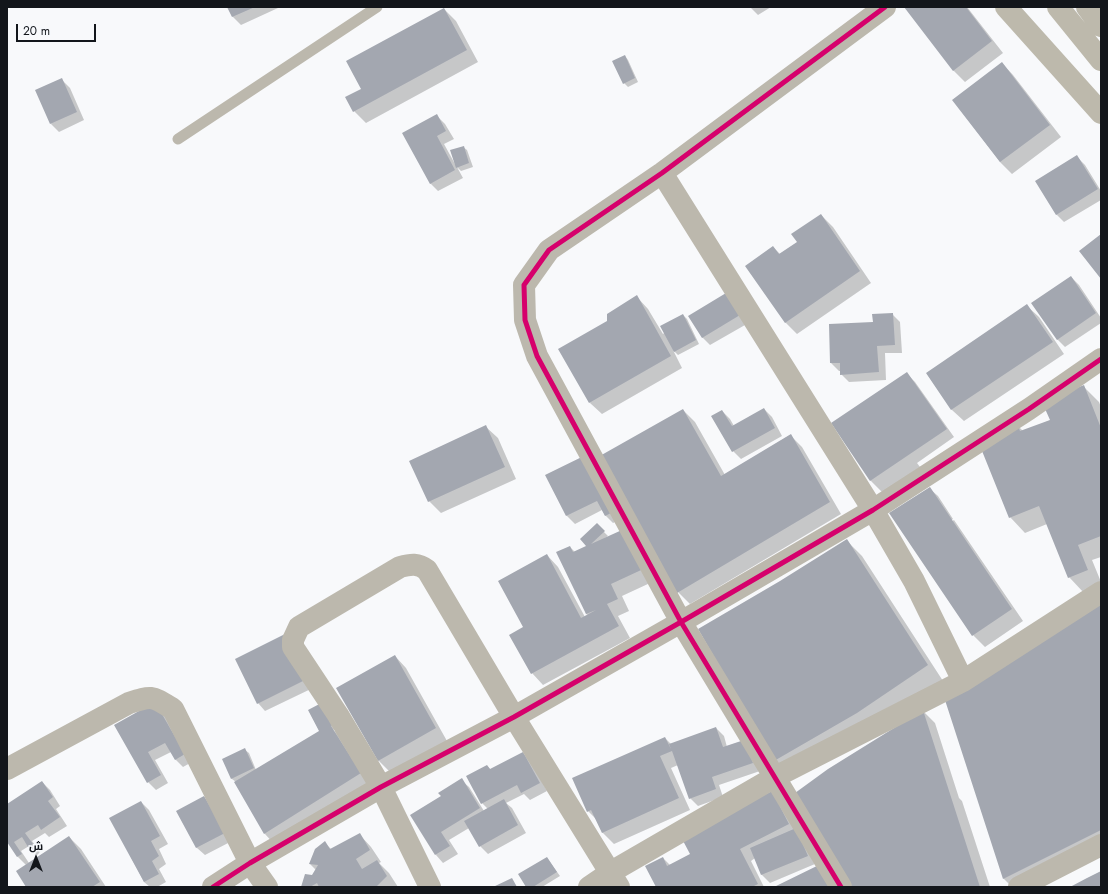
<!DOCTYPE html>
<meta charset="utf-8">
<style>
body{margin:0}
#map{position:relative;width:1108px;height:894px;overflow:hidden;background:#f8f9fb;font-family:Jost,Cairo,sans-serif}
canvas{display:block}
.frame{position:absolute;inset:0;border:8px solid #13161b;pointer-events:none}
.north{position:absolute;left:16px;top:838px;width:40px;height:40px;-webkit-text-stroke:3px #f7f9fc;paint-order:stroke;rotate:0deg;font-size:11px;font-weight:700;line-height:16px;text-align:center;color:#13161b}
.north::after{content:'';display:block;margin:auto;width:14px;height:18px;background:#13161b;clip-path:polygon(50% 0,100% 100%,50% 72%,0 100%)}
.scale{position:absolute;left:16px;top:24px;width:80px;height:18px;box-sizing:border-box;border:2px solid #13161b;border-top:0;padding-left:5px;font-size:12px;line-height:14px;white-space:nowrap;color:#13161b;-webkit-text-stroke:3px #f7f9fc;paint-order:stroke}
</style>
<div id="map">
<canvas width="1108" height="894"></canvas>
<div class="frame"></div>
<div class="north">ش</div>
<div class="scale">20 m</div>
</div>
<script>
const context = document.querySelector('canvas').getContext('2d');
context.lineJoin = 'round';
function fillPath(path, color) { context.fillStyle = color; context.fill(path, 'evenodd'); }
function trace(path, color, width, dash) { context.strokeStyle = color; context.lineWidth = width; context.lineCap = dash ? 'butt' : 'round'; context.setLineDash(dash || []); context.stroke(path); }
fillPath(new Path2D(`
 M228 7H278V8L241 25 233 17Z
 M750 7H771L758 15Z
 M905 7H967L1003 53 965 82 953 70Z
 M444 9 456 21 478 62 366 123 354 111 363 89Z
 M625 56 628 60 638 82 628 87 624 83Z
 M1002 63 1013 75 1061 137 1012 174 1000 162 953 100Z
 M62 80 70 88 84 120 59 132 51 124Z
 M437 116 445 124 454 139 444 144 455 164 463 147 467 150 473 167 461 171 457 167 463 178 438 191 430 183Z
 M1077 157 1085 165 1101 191V200L1064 222 1056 214Z
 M821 215 833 227 871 283 797 334 785 322 773 247 780 254 798 242Z
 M1071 277 1079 285 1101 318V323L1065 347 1057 339Z
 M731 291 752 321 710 345 702 337Z
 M637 297 648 309 663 334 683 315 687 319 699 344 678 355 673 350 682 368 602 414 590 403 608 322Z
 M1027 306 1039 317 1064 354 964 421 952 410 927 374Z
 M892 314 900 322 902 353H885L886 380 849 382 841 374V371H839L831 363 874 323Z
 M907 374 915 382 954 437 917 463 920 467 883 493 871 481 833 423Z
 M1084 387 1099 402 1101 407V557L1092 560 1101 582 1084 593 1069 577 1047 524 1025 533 1010 517 1018 426 1023 431 1051 420Z
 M764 409 772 417 782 436 741 459 733 451 722 411 730 419 734 426Z
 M683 410 695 422 725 475 790 435 802 447 841 514 690 604 663 577 622 596 629 611 618 616 630 638 543 685 532 673 525 628 547 555 558 567 585 617 588 615 586 614 570 547 575 552 588 547 597 525 608 536 604 539 633 526 626 517 613 523 605 515 602 510 575 524 567 516 547 476 599 458Z
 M486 427 498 438 516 479 441 513 429 501Z
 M930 489 938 496 953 519 912 545 914 546 954 520 1023 621 985 647 973 635 913 546 891 513Z
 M847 541 862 556 943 681 787 772 775 760Z
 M1101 601V847L1012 887 1004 879 946 698Z
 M295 642 317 686 265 711 258 703Z
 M395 656 406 668 447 741 391 773 379 761 338 688Z
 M163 711 192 762 183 767 175 759 171 752 155 760 168 783 156 790 148 782 115 725Z
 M309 711 341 726 333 730 342 738 372 786 276 846 265 834 236 782 232 779 224 760 245 750 249 753 256 770 320 732Z
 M923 711 935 723 959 798 962 801 990 887H850Z
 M716 728 724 736 727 747 744 741 760 771 719 785 723 797 698 806 690 798 678 765 671 768 690 810 614 844 602 832 597 820 588 811 665 738 671 744Z
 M523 753 531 761 547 791 530 800 524 794 506 803 512 808 526 833 488 854 480 846 469 828 449 840 458 854 443 863 436 855 443 796 461 780 469 787 484 811 488 809 482 803 468 776 487 766 491 770Z
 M42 782 50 790 60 806 56 809 67 826 49 837 45 833 32 841 40 852 37 855 29 846 21 851 29 863 69 837 81 849 106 887H27L26 865 18 857 7 840V805Z
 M772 792 815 864 770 883 762 875 755 858 751 861 764 887H657L663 858 670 865 691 855Z
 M204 797 212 805 232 841 205 855 197 848 177 812Z
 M141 802 149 810 168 844 159 849 166 864 159 869 166 882 157 887H150L144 882 111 819Z
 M360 835 371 847 381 862 379 863 389 873 398 887H302L313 876 316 870 310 864 325 843 332 850Z
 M547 858 560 876 542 887H527Z`), '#0003');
fillPath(new Path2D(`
 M227 7H255L232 17Z
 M904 7H966L992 41 953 71Z
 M444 8 467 50 353 112 345 97 361 89 346 61Z
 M625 55 635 78 623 84 612 61Z
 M1002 62 1050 125 1000 162 952 100Z
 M62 78 77 112 50 124 35 90Z
 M437 114 446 131 437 136 455 170 430 184 402 133Z
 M464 146 469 163 456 168 450 150Z
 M1077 155 1098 189 1056 215 1035 181Z
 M821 214 860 271 785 323 745 266 773 246 779 254 797 242 791 234Z
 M1101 234V279L1079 251Z
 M1071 276 1096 313 1057 340 1031 303Z
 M731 290 745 312 702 338 688 316Z
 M637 295 671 356 589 403 558 349 607 321V314Z
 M1027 304 1053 342 951 410 926 373Z
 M893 313 895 345 877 346 879 372 840 375V363H830L829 324 873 322 872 314Z
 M683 314 696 340 674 352 660 326Z
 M907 372 947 429 870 481 831 423Z
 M1084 385 1101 428V536L1078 545 1088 570 1068 578 1039 506 1009 518 978 441 1018 425 1020 431 1050 420 1042 402Z
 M764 408 775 428 732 452 711 416 722 410 732 426Z
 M683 409 721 476 791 434 830 502 677 593 598 457Z
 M486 425 505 467 428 502 409 461Z
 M594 451 619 509 605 516 597 501 566 516 545 475Z
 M930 487 1012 609 972 636 889 513Z
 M597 523 605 531 591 544 633 525 652 565 611 584 618 599 607 604 619 626 531 674 509 635 523 627 498 581 547 554 581 618 596 610 586 614 556 552 570 546 573 552 586 546 580 539Z
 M847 539 928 665 857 713 774 761 698 629 780 581Z
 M1101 600V830L1003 879 944 697Z
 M287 633 309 678 257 704 235 659Z
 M395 655 436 728 378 761 336 688Z
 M327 700 338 722 331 726 361 773 264 834 234 782 319 731 308 710Z
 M155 702 185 754 175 760 165 743 148 752 161 775 147 783 114 725Z
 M923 710 980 887H849L795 793 828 769Z
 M716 727 723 747 744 740 753 763 712 777 716 789 689 799 672 751 660 756 679 798 602 833 591 810 587 812 572 778 665 737 671 749 669 744Z
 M245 748 254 768 231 779 222 759Z
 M523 752 540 783 521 793 517 785 481 804 466 776 487 765 490 769Z
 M462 778 480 808 441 832 450 846 435 855 410 815 441 796 438 793Z
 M42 781 53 797 48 801 60 817 41 830 38 825 25 833 33 844 28 847 22 837 14 842 22 854 17 857 7 842V804Z
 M772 791 789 824 740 849 758 884 752 887H656L645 866 663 857 667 866 690 854 681 837Z
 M204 796 225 833 196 848 176 811Z
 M504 799 518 825 479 847 464 821Z
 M141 801 160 836 151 841 159 856 152 861 159 874 144 882 109 818Z
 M796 828 808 856 761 875 750 848Z
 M360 833 370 850 356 859 362 869 377 860 387 876 376 887H319L317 883 310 887H301L305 874 312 875 318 865 309 864 315 849 325 841 330 849Z
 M69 836 100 882 92 887H26L16 871Z
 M547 857 557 872 533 887H526L518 874Z
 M825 862 837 887H774Z
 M1101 871V887H1070L1087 878Z
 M512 878 517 887H493Z`), '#a3a7b0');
trace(new Path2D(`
 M178 139 377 7`), '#bcb8ad', 11);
trace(new Path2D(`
 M662 173 873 510 914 581 963 681
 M7 769 129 703C153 695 152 696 173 709L250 863 267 887
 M213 887 250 863 381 787 514 717 681 622 873 510 1029 409 1101 359
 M430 887 381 787 338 715 293 647V640L299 627 400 567C411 564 418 563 427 570L514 717 619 887
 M589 887 611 872 775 777 963 681 1101 592
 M841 887 681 622 537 356 525 320 524 285 549 250 662 173 885 7
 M1019 887 1101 845`), '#bcb8ad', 22);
trace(new Path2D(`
 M1006 7 1101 113
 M1058 7 1101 60
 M1087 7 1101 26`), '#bdb9ac', 22);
trace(new Path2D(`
 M213 887 250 863 381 787 514 717 681 622 873 510 1029 409 1101 359
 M841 887 681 622 537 356 525 320 524 285 549 250 662 173 885 7`), '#d6006c', 5);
</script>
